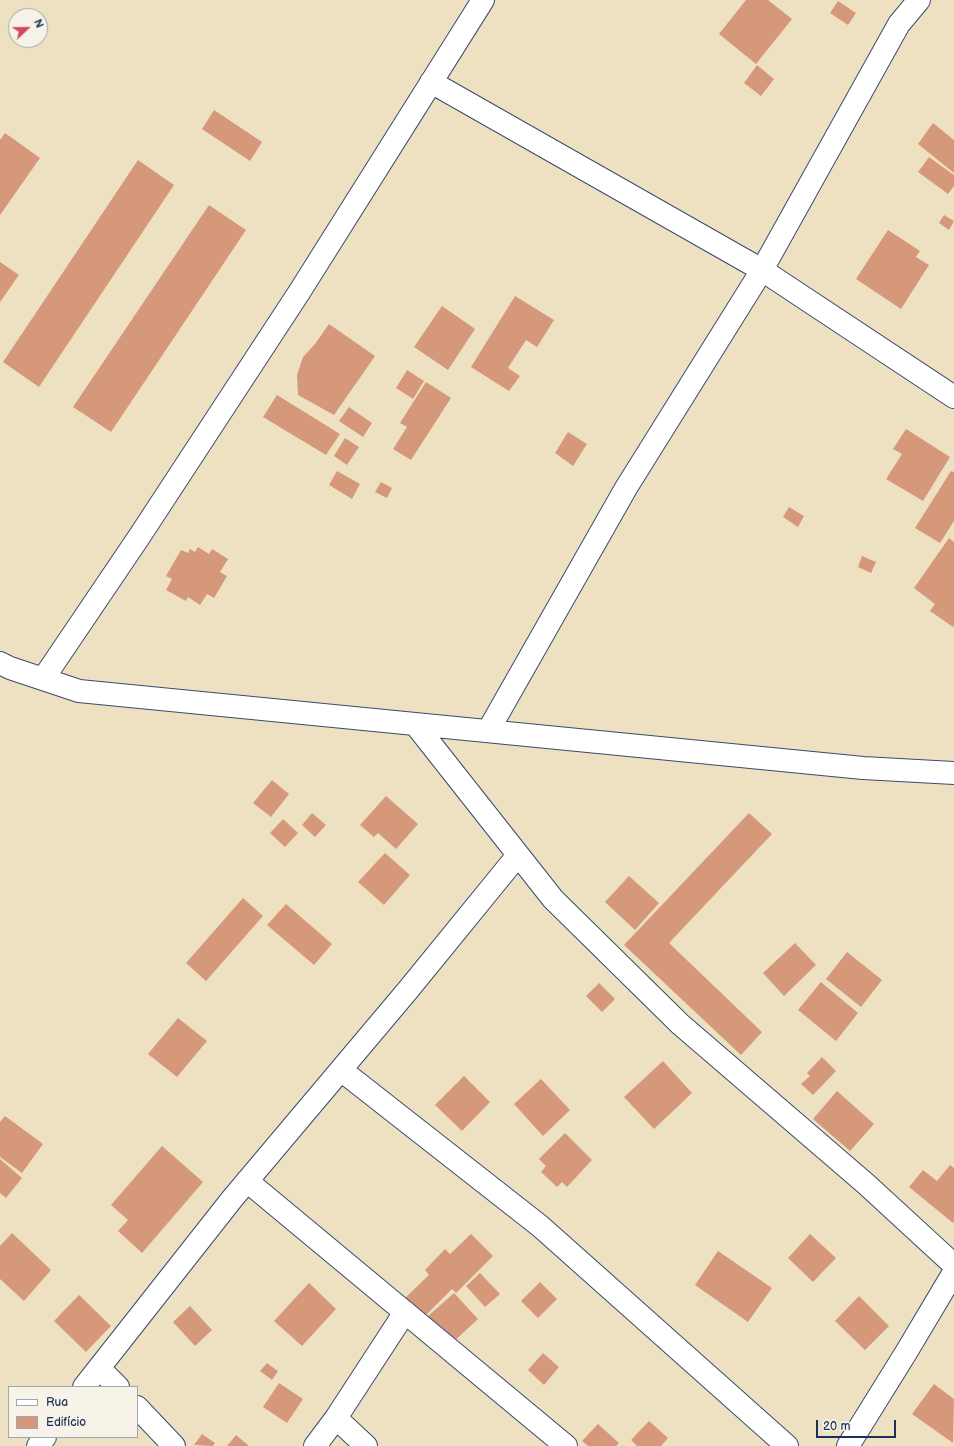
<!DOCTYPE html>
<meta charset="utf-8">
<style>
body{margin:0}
#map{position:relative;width:954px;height:1446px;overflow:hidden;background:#eee1c2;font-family:"Balsamiq Sans",sans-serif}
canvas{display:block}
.legend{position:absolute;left:8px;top:1386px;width:130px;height:52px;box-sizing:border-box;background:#f7f3e8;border:1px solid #9fa5b1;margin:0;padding:5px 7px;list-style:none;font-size:12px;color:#1b2f5e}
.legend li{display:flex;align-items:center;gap:8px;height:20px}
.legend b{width:20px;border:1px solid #9fa5b1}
.north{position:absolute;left:8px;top:8px;width:40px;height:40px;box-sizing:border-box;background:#f7f3e8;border:1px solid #9fa5b1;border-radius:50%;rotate:68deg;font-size:11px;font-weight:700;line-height:16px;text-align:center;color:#1b2f5e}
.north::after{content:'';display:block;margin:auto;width:14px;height:18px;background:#d1495b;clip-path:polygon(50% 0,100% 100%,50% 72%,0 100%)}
.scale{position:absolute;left:816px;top:1420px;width:80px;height:18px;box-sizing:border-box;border:2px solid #1b2f5e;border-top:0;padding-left:5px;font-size:12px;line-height:14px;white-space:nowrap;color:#1b2f5e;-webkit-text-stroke:3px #f7f3e8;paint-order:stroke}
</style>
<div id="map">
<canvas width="954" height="1446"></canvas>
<ul class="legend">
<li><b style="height:5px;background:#fff"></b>Rua</li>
<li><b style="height:11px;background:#d6987b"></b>Edifício</li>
</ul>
<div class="north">N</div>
<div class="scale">20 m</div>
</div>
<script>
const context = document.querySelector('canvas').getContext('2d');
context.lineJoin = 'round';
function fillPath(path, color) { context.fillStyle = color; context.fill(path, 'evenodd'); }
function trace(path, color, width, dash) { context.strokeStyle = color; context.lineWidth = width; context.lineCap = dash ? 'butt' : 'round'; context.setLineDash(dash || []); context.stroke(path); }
fillPath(new Path2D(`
 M746 0H768L792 19 756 64 719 34Z
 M838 1 856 13 848 25 830 13Z
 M757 65 774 79 761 96 744 83Z
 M214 110 262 142 250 161 202 129Z
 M933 123 954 140V173L918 144Z
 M5 133 40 158 0 215V140Z
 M929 157 954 175V186L948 194 918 172Z
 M138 160 174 185 39 387 3 362Z
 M209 205 246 230 111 432 73 407Z
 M944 215 954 221 949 230 939 223Z
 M888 230 920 251 916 257 929 265 901 309 856 279Z
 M0 262 19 275 0 302Z
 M515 296 554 320 537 347 526 340 508 368 520 376 509 391 471 367Z
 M442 306 475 329 448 370 414 347Z
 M329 324 375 356 334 415 298 395 297 375 303 357 315 344Z
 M407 370 424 381 413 399 396 388Z
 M426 382 451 398 411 460 393 449 407 427 400 423Z
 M277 395 340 434 326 455 263 417Z
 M349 407 372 423 363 437 339 421Z
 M906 429 950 457 923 501 886 479 902 454 893 449Z
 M568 432 587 444 573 466 555 453Z
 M345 438 359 447 347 465 334 456Z
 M337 471 360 484 352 499 329 485Z
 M951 471 954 472V521L940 543 915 528Z
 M381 482 392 488 387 498 375 492Z
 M789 507 804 516 798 527 783 517Z
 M949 538 954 542V625L953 627 930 611 935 604 914 588Z
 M198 547 209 554 212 549 228 559 220 572 227 576 214 598 207 594 200 605 188 597 186 601 166 590 172 579 166 576 181 550 188 553 190 549 195 552Z
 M862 556 876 562 871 573 858 567Z
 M272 780 289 794 271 817 253 803Z
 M386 796 418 824 396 849 378 833 374 837 360 825Z
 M312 813 326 825 315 837 302 825Z
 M749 813 772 834 669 943 762 1032 741 1055 624 945Z
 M283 819 298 833 285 847 270 833Z
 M385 853 410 875 384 905 358 882Z
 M629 876 659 903 635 930 605 902Z
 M243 898 263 916 206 981 186 963Z
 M286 904 332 944 314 965 267 925Z
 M795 943 816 965 784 996 763 973Z
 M847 952 882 980 861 1007 826 979Z
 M821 982 858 1013 836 1041 798 1010Z
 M599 983 615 999 602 1012 586 996Z
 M178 1018 207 1041 177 1077 148 1054Z
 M822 1057 836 1071 813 1095 801 1084 810 1076 807 1073Z
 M663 1061 692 1093 654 1129 624 1097Z
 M464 1076 490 1102 462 1131 435 1105Z
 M541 1079 570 1110 543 1136 514 1104Z
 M837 1091 874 1124 850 1151 813 1119Z
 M5 1116 43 1144 22 1173 0 1157V1122Z
 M565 1133 592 1160 567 1187 562 1182 557 1187 541 1172 546 1166 539 1159Z
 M162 1146 203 1182 142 1253 118 1231 128 1220 111 1205Z
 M0 1159 22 1178 6 1198 0 1193Z
 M950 1165 954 1168V1221L953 1223 909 1187 923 1170 937 1181Z
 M12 1233 51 1270 24 1301 0 1279V1246Z
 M471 1234 493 1256 456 1293 452 1289 424 1317 405 1298 429 1275 425 1270 445 1249 450 1254Z
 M810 1234 836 1258 813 1282 788 1258Z
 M718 1251 772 1288 748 1322 695 1285Z
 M480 1273 500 1294 485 1307 466 1286Z
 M540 1282 557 1299 538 1318 521 1301Z
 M309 1283 336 1309 302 1346 274 1321Z
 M454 1293 478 1319 451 1344 427 1317Z
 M79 1295 111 1326 86 1352 54 1321Z
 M859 1296 889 1326 865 1350 835 1321Z
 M190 1306 212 1330 195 1346 173 1322Z
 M543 1353 559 1367 544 1385 528 1370Z
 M267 1363 278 1371 272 1380 260 1371Z
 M279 1383 303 1399 287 1423 263 1407Z
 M934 1384 954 1399 953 1443 912 1414Z
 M649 1421 668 1438 661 1446H637L631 1440Z
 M598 1424 619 1443 616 1446H588L582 1441Z
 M202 1434 215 1443 213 1446 194 1445Z
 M236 1435 249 1446H227Z`), '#d6987b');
const minor = new Path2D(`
 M431 82 762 270 954 397
 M0 663 10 668 79 691 863 768 954 773
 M43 679 139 537 300 291 483 0
 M415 724 553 899 680 1024 866 1184 954 1265
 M488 731 626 488 762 270 899 24 919 0
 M341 1070 540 1226 787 1446
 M247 1181 566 1446
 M99 1368 118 1387
 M84 1387 232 1199 408 990 518 855
 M137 1407 174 1446
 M336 1418 366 1446
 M38 1446 45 1437
 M315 1446 336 1418 405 1312
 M848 1446 907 1351 954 1272`);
trace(minor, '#3b4a6d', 24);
trace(minor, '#fff', 22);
</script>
